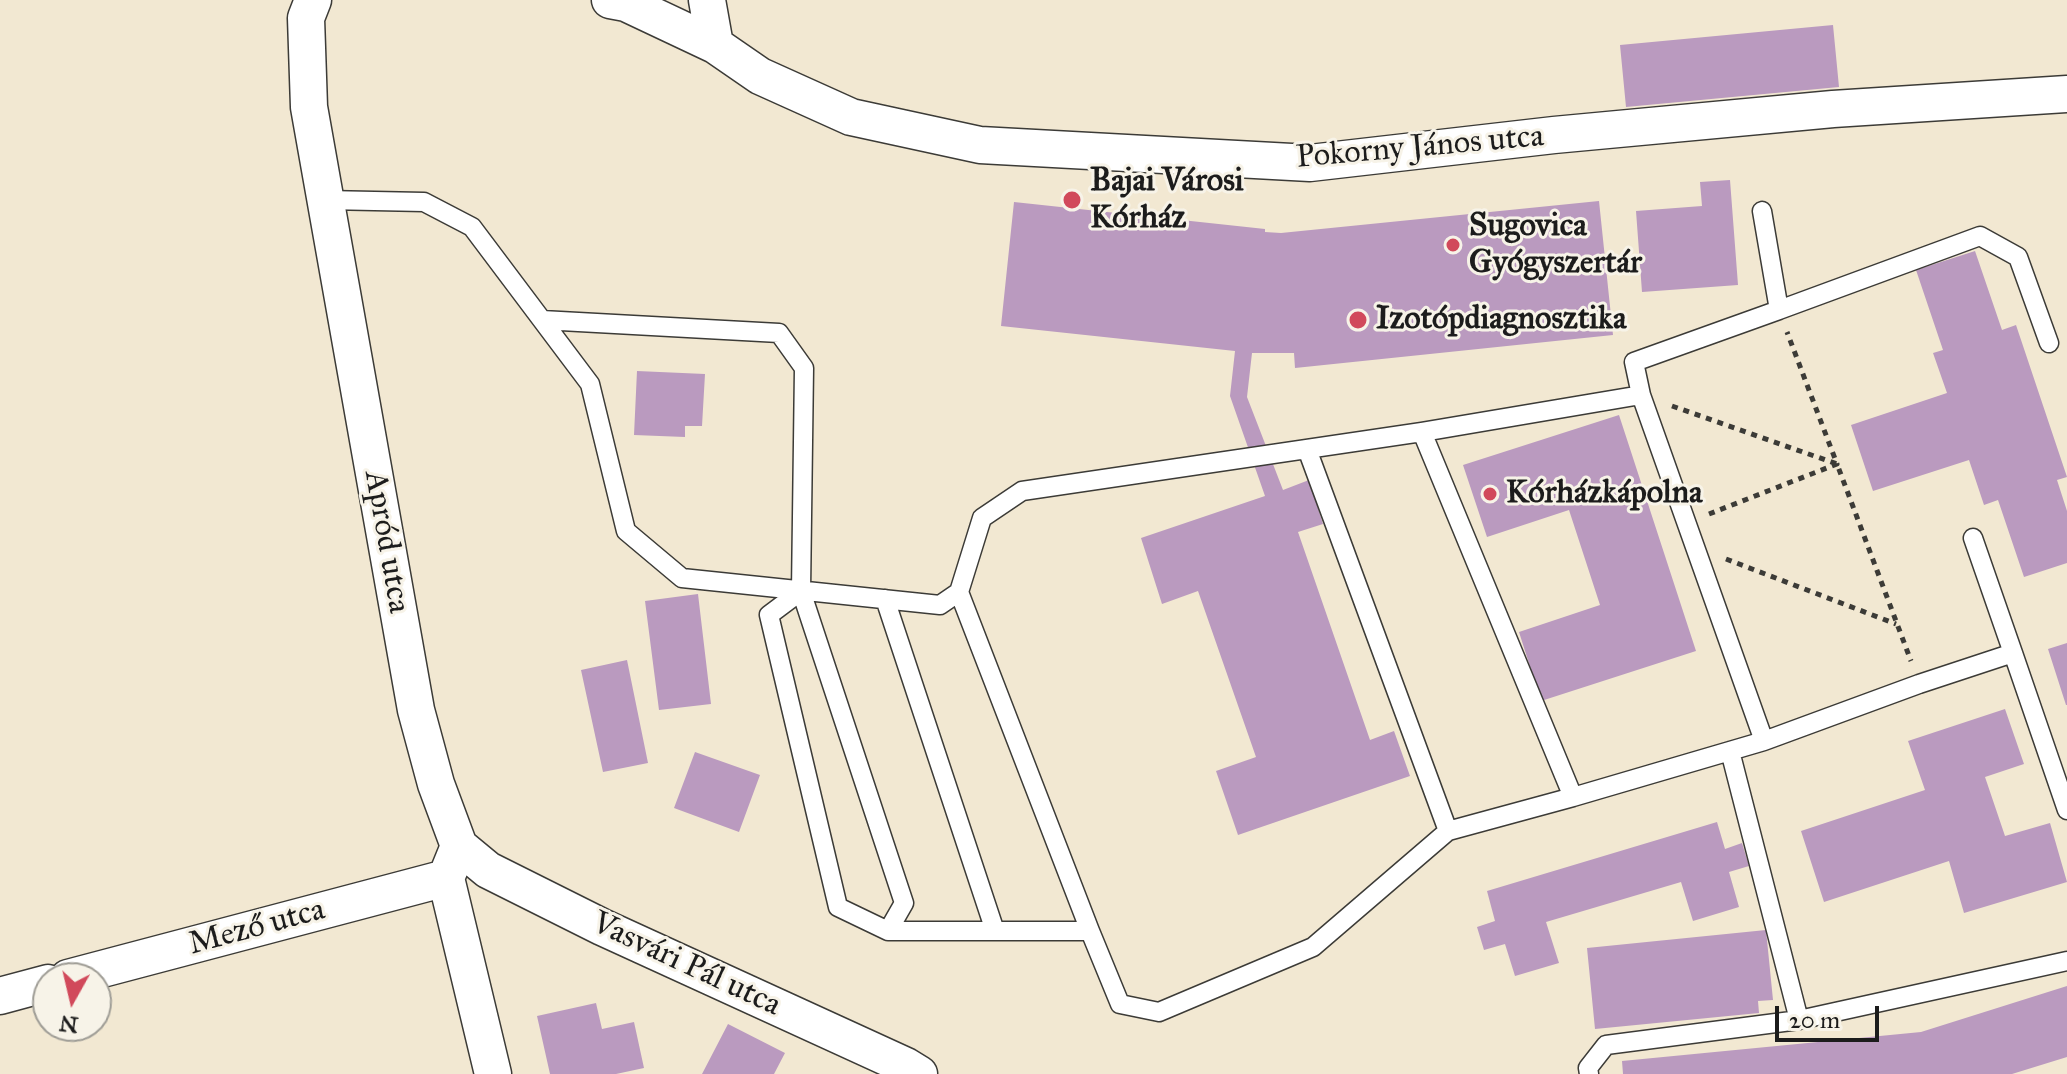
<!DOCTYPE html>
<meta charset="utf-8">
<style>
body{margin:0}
#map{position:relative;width:2067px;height:1074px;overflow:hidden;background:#f2e8d2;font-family:"IM FELL Great Primer",serif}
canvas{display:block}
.north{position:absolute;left:32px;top:962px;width:80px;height:80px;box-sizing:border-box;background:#f7f3e8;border:2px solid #9f9d96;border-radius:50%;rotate:188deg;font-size:22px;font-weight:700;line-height:32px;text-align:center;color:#1c1c1c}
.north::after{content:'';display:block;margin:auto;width:28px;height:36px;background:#d1495b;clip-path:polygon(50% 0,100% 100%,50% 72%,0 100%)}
.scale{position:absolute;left:1775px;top:1006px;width:104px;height:36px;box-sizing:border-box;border:4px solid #1c1c1c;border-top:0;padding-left:10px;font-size:24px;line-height:28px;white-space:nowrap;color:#1c1c1c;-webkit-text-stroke:6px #f7f3e8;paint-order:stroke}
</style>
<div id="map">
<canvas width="2067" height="1074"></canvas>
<div class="north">N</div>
<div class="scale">20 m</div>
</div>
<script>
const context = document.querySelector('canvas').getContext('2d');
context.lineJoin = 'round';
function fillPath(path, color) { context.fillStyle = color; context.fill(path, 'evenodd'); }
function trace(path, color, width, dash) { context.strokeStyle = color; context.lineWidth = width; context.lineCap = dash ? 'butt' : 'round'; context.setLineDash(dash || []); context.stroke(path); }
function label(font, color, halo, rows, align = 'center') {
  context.font = font + ' "IM FELL Great Primer",serif'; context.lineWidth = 6; context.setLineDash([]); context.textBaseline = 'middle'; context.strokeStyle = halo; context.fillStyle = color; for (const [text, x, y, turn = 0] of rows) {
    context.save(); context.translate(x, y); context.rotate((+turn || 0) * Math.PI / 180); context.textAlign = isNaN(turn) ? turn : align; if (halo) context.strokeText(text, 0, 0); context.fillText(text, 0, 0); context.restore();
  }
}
fillPath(new Path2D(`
 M1833 25 1839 87 1626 107 1620 45Z
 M1730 180 1738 285 1642 292 1636 211 1702 206 1700 182Z
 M1599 201 1613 335 1295 368 1294 353H1252L1247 397 1283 490 1309 480 1323 524 1298 532 1370 740 1394 731 1410 776 1238 835 1216 771 1256 757 1198 591 1162 604 1141 538 1265 496 1230 396 1235 351 1001 326 1014 202 1265 229V232L1281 233Z
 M1975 251 2002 330 2016 325 2067 477 2057 480 2067 511V563L2024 577 1998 500 1984 505 1969 460 1873 491 1851 425 1947 393 1933 353 1943 350 1916 270Z
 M637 371 705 374 702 426H685V437L634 435Z
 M1619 415 1696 651 1541 701 1519 632 1600 605 1569 510 1487 537 1463 465Z
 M698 594 711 704 659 710 645 601Z
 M2067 643V705H2066L2048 649Z
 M627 660 648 763 603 772 581 670Z
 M2005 709 2024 764 1985 777 2005 836 2050 823 2067 882 1964 913 1949 861 1824 902 1801 831 1925 790 1908 741Z
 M695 752 760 775 739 832 674 808Z
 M1717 822 1725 849 1742 843 1749 866 1729 872 1739 907 1693 921 1681 882 1546 922 1559 963 1515 976 1505 944 1484 950 1477 927 1495 921 1487 891Z
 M1766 930 1773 1000 1758 1001 1759 1013 1595 1029 1587 948Z
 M2067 986V1057L2012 1074H1623L1622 1061 1921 1032Z
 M596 1003 602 1029 634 1022 644 1068 616 1074H550L537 1016Z
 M728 1024 785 1053 774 1074H702Z`), '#ba9abf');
const service = new Path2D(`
 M325 200 424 202 472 227 590 384 626 531 682 578 940 605 959 592 982 518 1022 491 1422 432 1641 395 1634 362 1779 310 1762 211
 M1779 310 1980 236 2018 257 2049 343
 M542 320 779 333 804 368 801 591 904 903 888 931
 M1422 432 1573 797 1764 741 1641 395
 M1307 449 1448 831 1573 797
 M1973 538 2013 653
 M801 591 769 615 838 907 888 931H1090L1120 1004 1159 1012 1313 947 1448 831
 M959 592 1090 931
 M885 599 995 931
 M1764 741 1919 684 2013 653 2067 810
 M1730 751 1799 1020
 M1589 1074 1588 1068 1606 1045 1799 1020 2067 961`);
const minor = new Path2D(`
 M313 0 306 18 309 107 416 710 436 784 459 846 446 878 493 1074
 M610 0 626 3 715 45 760 76 851 117 980 145 1310 163 1554 135 1833 109 2067 94
 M707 0 715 45
 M459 846 488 870 602 927 906 1066 919 1074
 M68 978 446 878
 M0 996 48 983`);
trace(service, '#3c3b37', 21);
trace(minor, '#3c3b37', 39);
trace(new Path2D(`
 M1672 406 1837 464 1911 661
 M1709 514 1837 464 1787 332
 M1726 559 1896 624`), '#3c3b37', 5, [6, 6]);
trace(service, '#fff', 18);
trace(minor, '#fff', 36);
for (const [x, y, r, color] of [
 [1072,200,10,"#d1495b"],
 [1453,245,8,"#d1495b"],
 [1358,320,10,"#d1495b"],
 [1490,494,8,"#d1495b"]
]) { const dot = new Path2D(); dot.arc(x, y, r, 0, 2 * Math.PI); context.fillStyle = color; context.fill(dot); trace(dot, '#f7f3e8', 3); }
label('32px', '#1c1c1c', '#f7f3e8', [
 ["Pokorny János utca",1420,148,-5],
 ["Apród utca",386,542,80],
 ["Mező utca",257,928,-15],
 ["Vasvári Pál utca",686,965,25]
]);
label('bold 32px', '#1c1c1c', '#f7f3e8', [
 ["Bajai Városi",1090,182],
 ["Kórház",1090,219],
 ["Sugovica",1469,227],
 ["Gyógyszertár",1469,264],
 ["Izotópdiagnosztika",1376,320],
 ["Kórházkápolna",1506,494]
], 'left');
</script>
